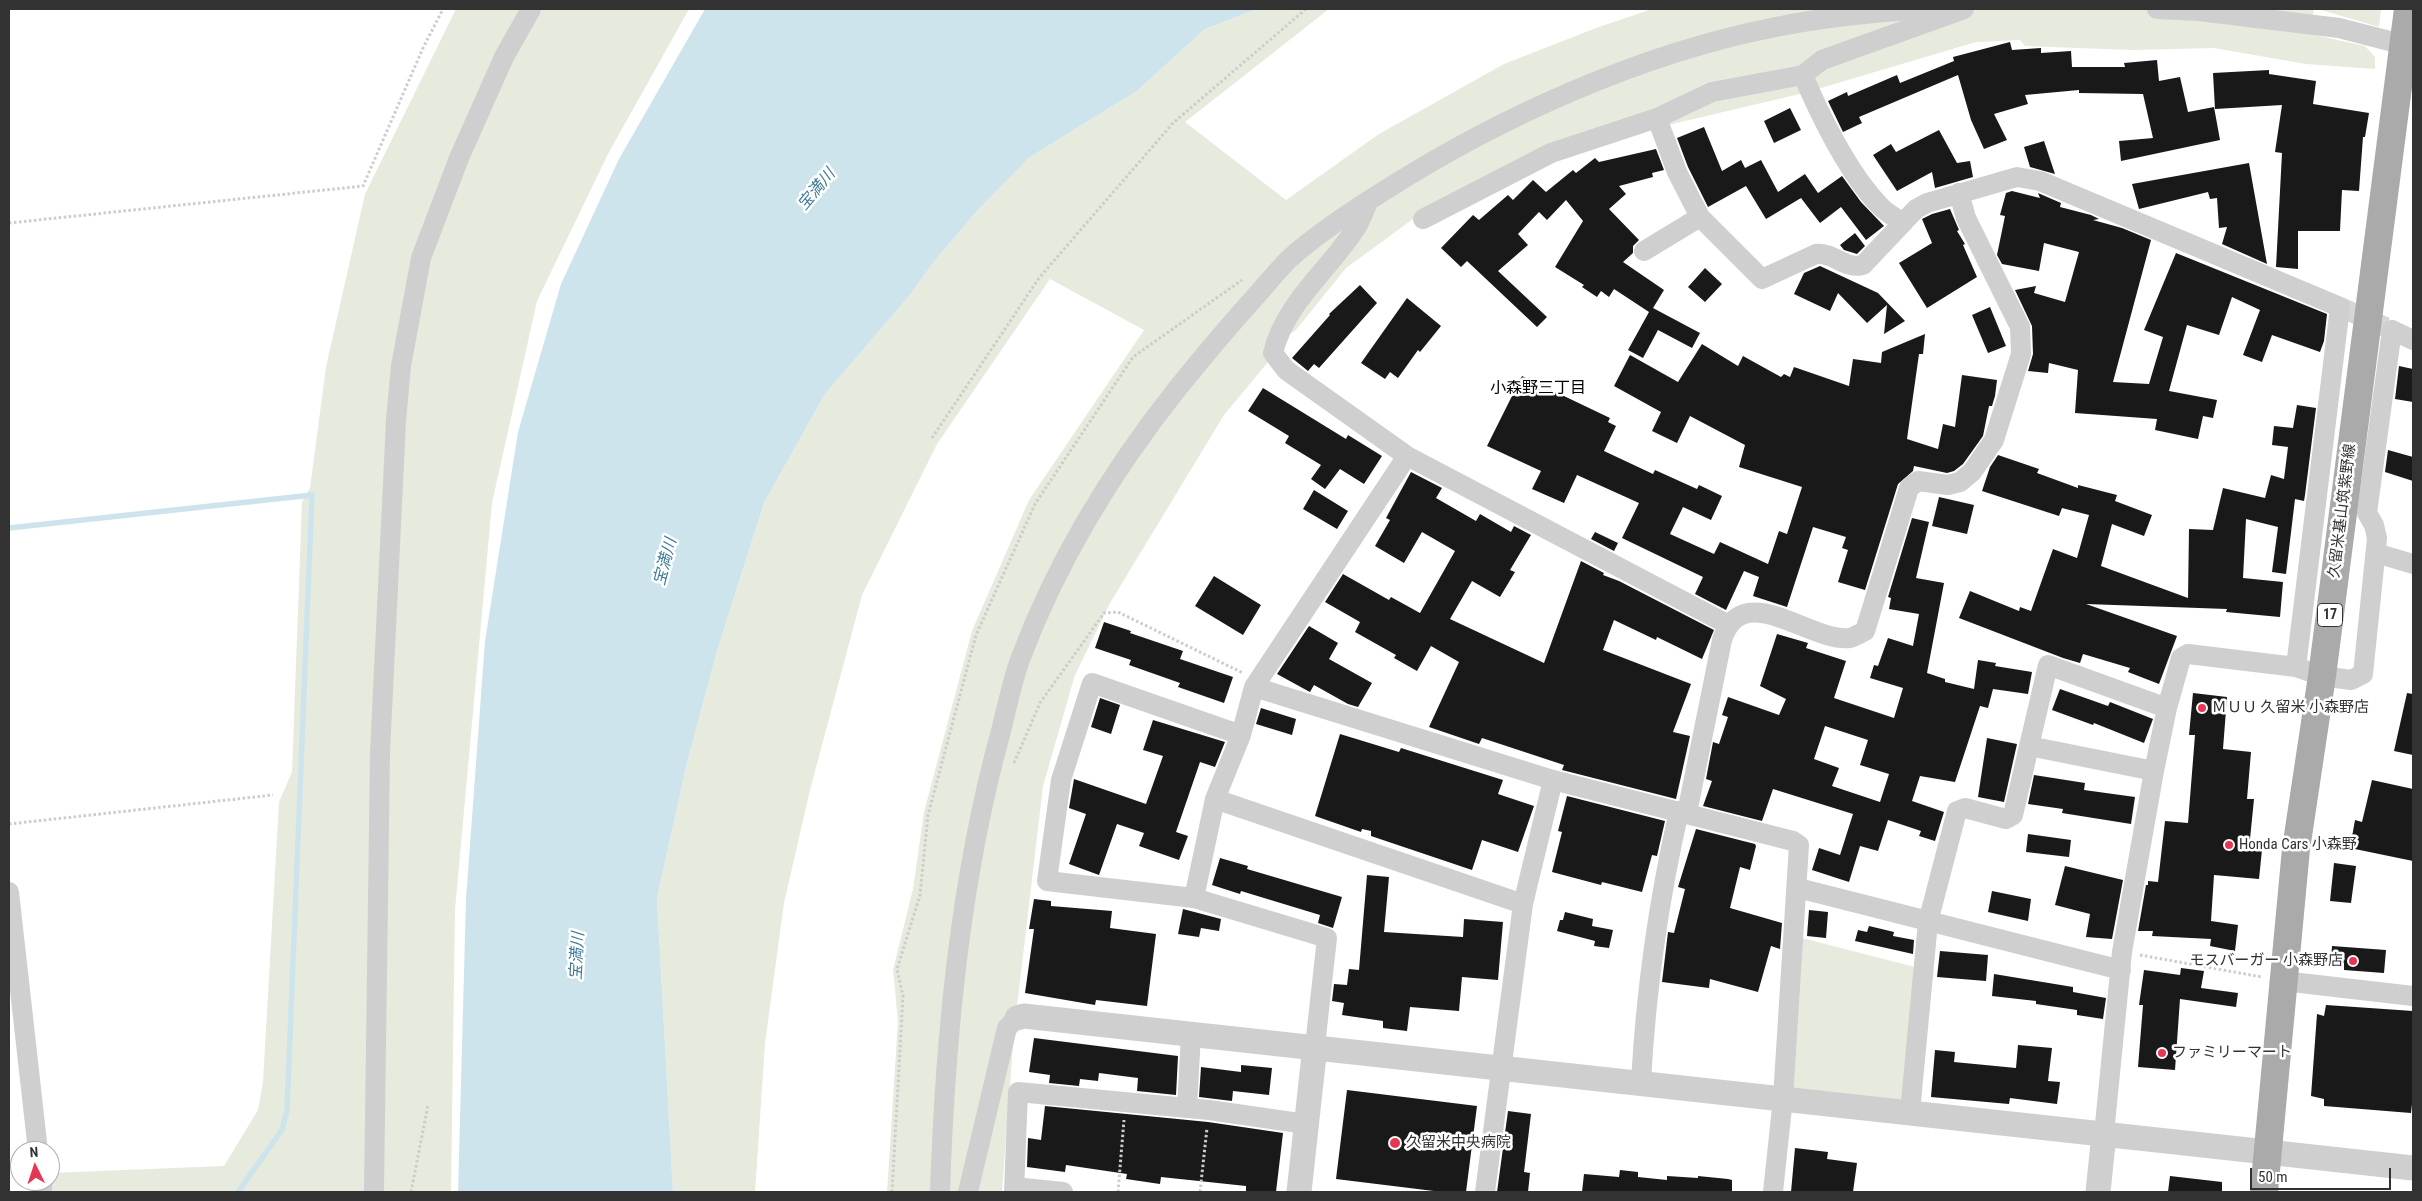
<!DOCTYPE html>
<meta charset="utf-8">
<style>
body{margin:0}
#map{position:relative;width:2422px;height:1201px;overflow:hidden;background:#fff;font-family:"Roboto Condensed",sans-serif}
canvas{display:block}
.frame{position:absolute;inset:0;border:10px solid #323232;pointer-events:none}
.north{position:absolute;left:10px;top:1141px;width:50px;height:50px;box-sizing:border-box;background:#fff;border:1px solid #adadad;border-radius:50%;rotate:356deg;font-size:14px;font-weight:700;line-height:20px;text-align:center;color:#323232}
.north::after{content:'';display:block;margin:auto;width:18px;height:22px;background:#e63654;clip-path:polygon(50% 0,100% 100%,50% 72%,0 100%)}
.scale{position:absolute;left:2250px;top:1168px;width:141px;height:22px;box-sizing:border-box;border:2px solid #323232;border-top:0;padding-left:6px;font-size:15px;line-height:18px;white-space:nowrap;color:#323232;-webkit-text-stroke:4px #fff;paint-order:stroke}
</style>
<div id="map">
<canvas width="2422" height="1201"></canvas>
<div class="frame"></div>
<div class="north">N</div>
<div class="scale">50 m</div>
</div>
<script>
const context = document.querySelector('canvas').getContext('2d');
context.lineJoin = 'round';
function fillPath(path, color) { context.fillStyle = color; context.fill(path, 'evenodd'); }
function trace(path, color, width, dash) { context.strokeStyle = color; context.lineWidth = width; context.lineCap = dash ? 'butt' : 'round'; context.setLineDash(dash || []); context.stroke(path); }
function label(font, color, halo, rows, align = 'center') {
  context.font = font + ' "Roboto Condensed","Noto Sans JP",sans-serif'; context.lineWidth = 5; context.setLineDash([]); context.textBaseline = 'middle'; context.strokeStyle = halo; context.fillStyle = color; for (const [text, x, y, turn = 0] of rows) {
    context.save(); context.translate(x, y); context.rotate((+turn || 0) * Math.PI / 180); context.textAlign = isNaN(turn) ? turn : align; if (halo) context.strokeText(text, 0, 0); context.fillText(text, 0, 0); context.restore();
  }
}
fillPath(new Path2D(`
 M456 9H689L608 154 537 301 492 503 455 910 451 1192H49L50 1173 224 1166 258 1110 263 1082 279 802 292 772 302 502 310 488 326 367 365 194Z
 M1257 9H1329L1185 122 1286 200 1379 134 1504 64 1596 28 1652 9H2314L2310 34 2365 46 2375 57V69L2306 64 2214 48 2133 50 2025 46 2020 40 1976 42 1804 93 1668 125 1660 108 1417 216 1346 268 1295 331 1267 346 1268 362 1224 415 1110 603 1075 675 1043 786 1014 1032 1002 1192H887L898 1021 893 970 913 889 924 812 972 631 1029 500 1144 330 1050 279 937 444 862 595 810 790 784 903 765 1043 755 1192H673L657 898 687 763 717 651 764 503 825 394 909 296 936 259 977 211 1030 157 1137 91 1205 29Z
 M2318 9H2381L2379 27Z
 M1802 938 1919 968 1905 1106 1788 1092Z`), '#e6ebdd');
fillPath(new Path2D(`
 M705 9H1257L1205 29 1137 91 1030 157 977 211 936 259 909 296 825 394 764 503 717 651 687 763 657 898 673 1192H458L466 899 485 641 518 432 561 284 619 159Z`), '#cde4ed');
trace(new Path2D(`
 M9 528 312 495 287 1110 282 1130 238 1192`), '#cde4ed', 5.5);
fillPath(new Path2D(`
 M2010 42 2012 50 2041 48V53L2071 51 2072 67H2125L2124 63 2157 60 2159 81 2180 77 2188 112 2214 107 2220 140 2121 161 2119 141 2153 138 2143 94 2079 93V90L2025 95 2028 104 1994 114 2007 140 1984 149 1971 120 1958 75 1859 117 1862 123 1843 132 1828 101 1847 92 1848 96 1897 75 1900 83 1954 61 1953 57Z
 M2269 70V74L2316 81 2313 104 2369 113 2365 137H2363L2359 191 2342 190 2340 231H2298V269L2276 267 2282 153 2275 152 2282 105 2215 109 2213 73Z
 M1790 108 1801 130 1774 143 1764 121Z
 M1704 127 1722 171 1741 160 1745 168 1761 160 1778 192 1805 174 1818 193 1842 176 1861 202 1884 226 1866 240 1841 207 1820 223 1801 198 1766 219 1746 186 1708 207 1688 167 1677 138Z
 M1939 130 1957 163 1970 161 1973 177 1935 188 1932 172 1897 191 1873 155 1891 144 1896 152Z
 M2044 141 2055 174 2030 167 2024 147Z
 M1656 149 1664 170 1652 173 1653 177 1619 186 1626 194 1609 209 1639 240 1633 246V253L1623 262 1664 290 1653 308 1700 333 1692 348 1658 330 1643 358 1628 350 1649 312 1614 289 1609 297 1601 291 1597 297 1582 287 1584 285 1555 267 1583 221 1566 200 1547 220 1539 212 1518 234 1528 245 1498 271 1547 317 1537 327 1467 261 1461 267 1441 248 1473 215 1479 220 1508 195 1513 200 1533 180 1546 192 1573 170 1576 173 1595 158 1599 162Z
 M2249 163 2267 264 2222 244 2227 227 2219 228 2217 198 2210 199 2208 192 2139 209 2132 184Z
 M2012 191 2040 198 2038 193 2061 203 2060 207 2091 215 2099 219 2093 220 2122 228 2151 240 2113 382 2149 384 2163 337 2144 330 2176 253 2327 314 2324 341 2320 352 2272 335 2262 362 2243 355 2260 310 2232 297 2219 335 2187 325 2169 391 2217 400 2213 418 2203 416 2198 439 2155 430 2157 419 2075 413 2078 370 2049 363 2048 373 2028 371 2033 354 2032 326 2015 290 2036 286 2034 293 2065 302 2079 252 2044 243 2039 271 2002 264 1997 255 2005 216 2000 215 2006 193Z
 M1950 209 1959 230 1957 231 1965 244 1963 245 1977 277 1927 308 1899 263 1932 243 1922 219 1932 214Z
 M1855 233 1865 246 1857 254 1844 250 1840 245Z
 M1820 266 1878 293 1905 321 1884 334 1887 305 1867 323 1838 293 1830 311 1794 294 1804 273Z
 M1705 268 1722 284 1705 302 1688 287Z
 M1360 285 1377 303 1319 368 1314 364 1308 371 1292 358 1330 315 1329 314Z
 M1407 298 1441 326 1420 352 1418 350 1398 378 1390 372 1385 379 1361 363Z
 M1990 307 2006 346 1988 353 1972 315Z
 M1925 334 1923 354H1919L1907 439 1938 449 1943 424 1955 427 1962 375 1997 380 1995 396 1992 406H1989L1983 436 1963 464 1954 471 1947 473 1914 466 1913 471 1898 484 1865 590 1838 582 1848 550 1842 548 1846 537 1813 527 1787 607 1753 596 1759 577 1744 571 1726 610 1695 594 1703 577 1622 538 1639 503 1577 475 1564 503 1532 489 1541 471 1487 446 1522 376 1610 418 1608 422 1616 426 1604 451 1653 474 1655 470 1697 489 1699 485 1722 496 1711 520 1683 507 1670 534 1714 554 1720 542 1768 564 1779 531 1787 534 1802 487 1739 467 1745 445 1690 416 1677 443 1652 431 1661 412 1614 386 1630 355 1678 382 1702 344 1738 366 1743 356 1781 377 1784 374 1790 377 1794 367 1849 386 1853 359 1881 363 1882 352Z
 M2399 366 2413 369V402L2395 399Z
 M1263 388 1346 439 1348 435 1382 456 1364 484 1340 469 1325 489 1311 479 1321 465 1285 443 1289 436 1248 411Z
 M2297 405 2316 408 2305 495 2304 501 2295 499 2286 574 2272 572 2278 527 2246 519 2243 578 2283 582 2280 617 2226 612 2227 609 2086 604 2177 636 2159 684 2128 672 2130 668 2083 654 2080 663 2063 658 1959 618 1970 591 2019 611 2020 607 2031 611 2053 549 2077 558 2089 515 2062 508 2059 516 1982 491 1990 467 1998 455 2039 469 2037 473 2078 488V485L2117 495 2115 501 2152 515 2144 536 2112 524 2101 566 2188 598 2189 529 2213 530 2223 488 2265 498 2271 475 2284 479 2288 447 2272 445 2274 426 2293 428Z
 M2388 450 2413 457V481L2385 472Z
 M1411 472 1442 488 1436 498 1476 521 1480 514 1511 532 1514 526 1531 535 1510 570 1515 572 1500 597 1472 581 1450 619 1544 663 1581 561 1604 573 1603 575 1619 581 1714 630 1702 659 1657 637 1656 640 1614 620 1603 650 1691 684 1673 732 1690 736 1676 799 1562 770 1564 765 1482 738 1479 744 1429 727 1459 662 1431 646 1417 671 1394 658 1396 655 1355 632 1360 622 1325 602 1343 574 1389 600 1391 597 1420 613 1455 551 1422 532 1404 563 1375 546 1390 520 1386 518Z
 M1314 490 1348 511 1337 529 1303 509Z
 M1939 497 1974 505 1967 534 1932 526Z
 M1912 518 1929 522 1916 578 1944 583 1927 673 1945 679V682L1974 689 1978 660 1996 663 1995 666 2032 672 2028 694 1993 689 1988 708 1980 706 1955 782 1920 776 1912 801 1944 812 1935 841 1919 836 1921 831 1888 820 1878 851 1860 846 1849 882 1812 870 1819 848 1840 855 1853 814 1773 789 1762 821 1703 806 1712 781 1706 779 1713 742 1719 744 1728 717 1722 715 1728 697 1779 715 1786 699 1760 686 1777 634 1808 643 1806 648 1846 661 1834 698 1894 718 1903 688 1870 678 1874 665 1878 666 1888 638 1913 646 1919 614 1889 609 1891 598 1888 597ZM1825 726 1868 740 1860 765 1889 774 1880 802 1832 786 1839 768 1814 759Z
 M1595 532 1618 543 1614 551 1591 539Z
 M1214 576 1261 605 1243 635 1195 606Z
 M1104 622 1131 631 1130 633 1183 651 1180 659 1233 677 1224 703 1178 687 1180 683 1129 665 1131 660 1095 648Z
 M1309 626 1338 643 1329 659 1372 683 1358 707 1348 704 1314 685 1310 692 1308 691 1277 674Z
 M2060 689 2108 706 2110 702 2153 719 2144 743 2094 723 2093 725 2052 710Z
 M2193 693 2227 697 2223 749 2251 752 2247 799H2254L2250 839 2263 840 2259 879 2214 875 2211 921 2238 925 2235 951 2210 946 2211 939 2152 936 2153 931H2138L2146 885H2148V881L2158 882 2165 821 2188 823 2195 735H2189Z
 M2407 693 2413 694V755L2394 751Z
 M1100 698 1120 705 1111 734 1091 727Z
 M1261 708 1296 719 1292 735 1256 724Z
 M1153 720 1225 742 1215 767 1200 762 1176 832 1188 836 1179 860 1139 846 1144 833 1117 824 1099 875 1069 864 1086 814 1069 808 1074 779 1146 804 1163 756 1143 750Z
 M1340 734 1399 752 1401 748 1503 780 1498 794 1534 806 1518 852 1482 840 1472 870 1371 836V831L1362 829 1361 832 1315 816Z
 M1987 738 2017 744 2004 802 1978 797Z
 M2034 775 2085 783 2084 790 2135 797 2131 824 2062 813 2063 809 2028 804Z
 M2372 780 2413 789V861L2350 848 2355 820 2362 822Z
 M1567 796 1665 821 1657 856 1652 855 1642 892 1602 882 1601 885 1552 872 1562 832 1558 831Z
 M1696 829 1755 844 1756 846 1750 870 1740 867 1730 908 1782 923 1780 949 1771 946 1758 992 1710 979 1709 988 1662 982 1668 932 1674 933 1685 889 1678 887Z
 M2028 834 2071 840 2069 857 2026 852Z
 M1220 858 1248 866 1247 869 1342 897 1333 928 1318 923 1320 915 1241 891 1240 894 1212 885Z
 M2334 863 2356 866 2351 903 2330 901Z
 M2065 866 2123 880 2112 939 2086 937 2090 914 2055 905Z
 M1367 875 1389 877 1384 932 1463 937 1464 919 1503 922 1498 980 1462 977 1459 1011 1410 1007 1407 1031 1383 1028V1021L1342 1015 1344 1003 1332 1001 1334 984 1347 985 1349 969 1359 970Z
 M1992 891 2031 899 2028 921 1988 912Z
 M1034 899 1051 901V906L1112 911 1110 928 1156 934 1147 1006 1096 1000 1095 1005 1025 993 1034 929H1029Z
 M1183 909 1221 919 1219 931 1201 928 1199 937 1178 934Z
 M1809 910 1828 912 1826 938 1807 936Z
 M1565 912 1593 919 1592 926 1613 930 1609 948 1594 946 1595 941 1557 931 1560 920H1563Z
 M1869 926 1894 932 1893 936 1914 940 1913 954 1855 941 1858 930 1867 932Z
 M2332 946 2386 950 2384 973 2344 970V963L2331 962Z
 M1940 951 1988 955 1986 981 1937 977Z
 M2181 968 2204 971 2201 988 2238 993 2236 1007 2180 999 2175 1070 2138 1067 2143 1005H2139L2144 970 2180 975Z
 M1994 974 2073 987V992L2106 998 2103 1019 2077 1015V1010L2036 1004V1001L1992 996Z
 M2326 1005 2413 1011V1095L2411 1113 2324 1106V1099L2311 1096 2317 1014 2324 1016Z
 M1034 1038 1178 1056 1176 1095 1137 1091 1138 1078 1099 1073 1098 1081 1080 1079 1079 1086 1049 1083 1050 1075 1029 1072Z
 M2018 1045 2052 1048 2048 1081 2060 1082 2057 1104 2010 1098 2009 1104 1931 1097 1935 1050 1955 1052 1954 1062 2016 1068Z
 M1241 1065 1272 1068 1269 1095 1233 1091 1232 1101 1199 1097 1201 1067 1241 1072Z
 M1347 1090 1477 1106 1466 1192H1442L1336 1179Z
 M1045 1106 1208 1122 1283 1133 1276 1192H1258L1246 1191V1186L1161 1177 1160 1184 1126 1179 1127 1174 1066 1165 1065 1172 1027 1167 1028 1138 1041 1140Z
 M1508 1111 1531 1114 1524 1172 1530 1173 1528 1192H1497Z
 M1795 1148 1828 1152 1827 1159 1857 1163 1853 1192H1791Z
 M1620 1170 1638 1172V1177L1667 1180V1176L1698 1178V1176L1728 1179 1732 1180V1192H1582L1584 1174 1619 1177Z
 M2170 1176 2222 1182V1192H2168Z`), '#191919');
trace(new Path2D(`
 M2340 307 2392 330`), '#d6d6d6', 20, [20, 10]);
trace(new Path2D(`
 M9 223 363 186 423 48 443 9
 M932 438 1039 278 1173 123 1306 9
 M1014 763 1040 703 1104 613 1118 612 1243 673
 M9 824 273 795
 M2140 955 2262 977
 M411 1192 428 1105
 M892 1192 903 996 897 969 920 895 928 815 976 635 1035 504 1133 357 1242 280
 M1118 1192 1124 1120
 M1200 1192 1207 1128`), '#ccc', 3, [2.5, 2.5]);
trace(new Path2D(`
 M2157 9 2199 11 2339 28 2413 47
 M1657 118 1677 172 1700 217
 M1369 200C1365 209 1361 220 1356 228 1329 270 1285 303 1273 353L1286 370 1407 456 1729 625
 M1423 219 1551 153 1657 118 1712 92 1803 75
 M1903 223C1896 218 1887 213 1881 207 1850 176 1820 116 1803 75L1822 60 1964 9
 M1644 251 1700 217 1762 279 1816 254C1833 252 1846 270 1863 265L1916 209 1927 203 2017 177 2040 181 2340 307 2296 667
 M2376 553 2413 564
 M1254 687 1553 780 1793 841 1799 845 1783 1098 1773 1192
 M1241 735 1092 683 1061 780 1047 881 1194 898 1327 938 1315 1046
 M2029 746 2154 771
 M1215 799 1523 904
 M1687 813 1722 640C1743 577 1810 643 1850 638 1855 637 1860 633 1865 631L1909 488 1918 481 1948 485 1960 482 1972 472 1994 440 2021 354 2020 327 1966 218 1959 193
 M1798 888 2121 970
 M9 892 38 1151
 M1194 898 1215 799 1241 735 1254 687 1407 456
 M2283 981 2413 996
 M1641 1082C1646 988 1658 903 1679 811
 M1187 1108 1191 1034
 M1910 1112 1928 922 1957 811 1965 808 2006 819 2013 815 2048 665 2167 708
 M2104 1134 2122 952 2154 771 2167 708 2181 658 2188 654 2296 667 2322 676 2351 680 2363 674 2377 538 2374 525 2367 513 2392 330 2413 340
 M42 1181V1192
 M1014 1187 1063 1192
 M374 1192 380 752 396 421 401 366 421 258 459 158 504 57 531 9
 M940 1192C945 1039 960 879 1001 731 1007 707 1012 681 1021 657 1058 559 1112 471 1177 389 1202 358 1228 327 1255 297 1266 285 1277 271 1289 259 1319 232 1353 210 1387 189 1502 116 1642 53 1776 27 1823 17 1873 13 1921 9
 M968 1192 1007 1028 1017 1018
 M1014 1192 1018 1092 1209 1110 1306 1124
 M1485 1192 1523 904 1553 780`), '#cfcfcf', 20);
trace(new Path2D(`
 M1017 1018 1024 1016 2413 1168
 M1299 1192 1315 1046
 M2098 1192 2104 1134`), '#cfcfcf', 25);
trace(new Path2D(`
 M2264 1192 2296 849 2322 676 2408 9`), '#aaa', 28);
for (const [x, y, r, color] of [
 [2202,708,5,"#e63654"],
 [2229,845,5,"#e63654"],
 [2353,961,5,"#e63654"],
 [2162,1053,5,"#e63654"],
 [1395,1143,6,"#e63654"]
]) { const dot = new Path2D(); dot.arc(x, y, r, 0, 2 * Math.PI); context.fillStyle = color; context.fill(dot); trace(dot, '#fff', 2); }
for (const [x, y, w] of [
 [2330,615,25]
]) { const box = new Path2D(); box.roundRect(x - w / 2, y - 11.5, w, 23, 4); context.fillStyle = '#fff'; context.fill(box); trace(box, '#323232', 1); }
label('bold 14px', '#323232', null, [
 ["17",2330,615]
]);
label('15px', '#323232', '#fff', [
 ["久留米基山筑紫野線",2343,511,-83]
]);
label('15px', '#323232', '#fff', [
 ["ＭＵＵ 久留米 小森野店",2212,708],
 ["Honda Cars 小森野",2239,845],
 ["モスバーガー 小森野店",2343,961,"right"],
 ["ファミリーマート",2172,1053],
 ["久留米中央病院",1406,1143]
], 'left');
label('italic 16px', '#3e7c95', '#fff', [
 ["宝満川",817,190,-50],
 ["宝満川",666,562,-75],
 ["宝満川",578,956,-87]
]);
label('16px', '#000', '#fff', [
 ["小森野三丁目",1538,389]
]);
</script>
